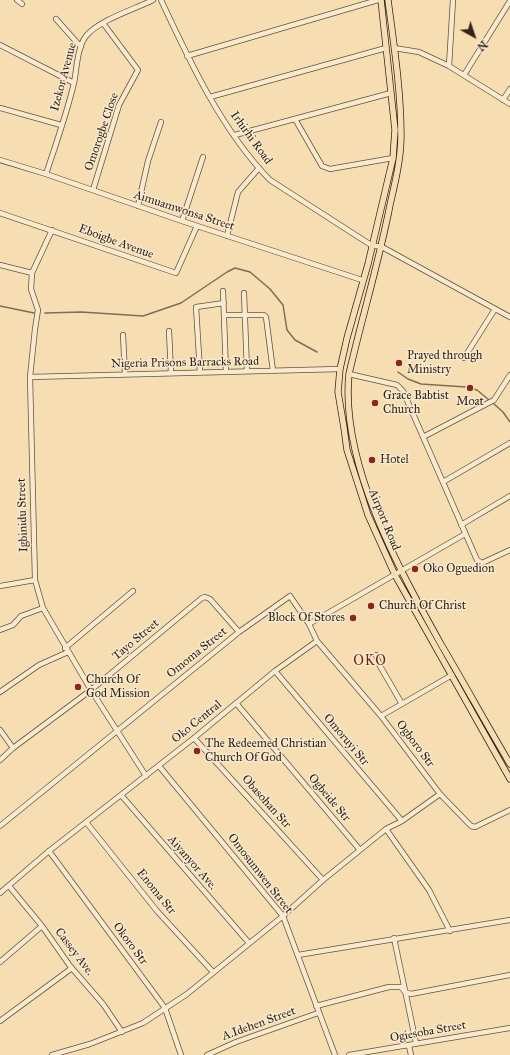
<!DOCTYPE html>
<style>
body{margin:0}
#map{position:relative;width:510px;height:1055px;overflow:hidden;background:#f6ddb2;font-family:"IM FELL Great Primer",serif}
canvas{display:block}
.north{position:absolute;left:454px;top:16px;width:40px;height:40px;-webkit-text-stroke:3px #f9e9cd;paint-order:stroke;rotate:140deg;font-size:11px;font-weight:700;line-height:16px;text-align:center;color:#31241d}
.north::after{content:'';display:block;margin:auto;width:14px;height:18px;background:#31241d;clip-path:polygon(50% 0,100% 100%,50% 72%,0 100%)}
</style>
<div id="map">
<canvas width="510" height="1055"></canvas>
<div class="north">N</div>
</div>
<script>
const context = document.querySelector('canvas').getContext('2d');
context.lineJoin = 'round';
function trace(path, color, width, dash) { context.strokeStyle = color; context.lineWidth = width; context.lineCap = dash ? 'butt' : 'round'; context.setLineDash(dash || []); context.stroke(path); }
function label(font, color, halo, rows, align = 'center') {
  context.font = font + ' "IM FELL Great Primer",serif'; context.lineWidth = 3; context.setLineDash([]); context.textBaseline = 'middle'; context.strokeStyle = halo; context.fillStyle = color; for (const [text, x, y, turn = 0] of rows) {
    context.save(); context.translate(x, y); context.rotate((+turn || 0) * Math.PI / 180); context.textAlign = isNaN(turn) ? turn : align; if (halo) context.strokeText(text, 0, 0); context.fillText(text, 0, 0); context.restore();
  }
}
trace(new Path2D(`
 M0 306 34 313
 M45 313 81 312 143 316 181 303 227 272 235 268 250 272 270 289 283 305 287 330 295 340 317 352
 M398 372 408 379 421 384 466 387 477 390 489 400
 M494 404 503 412 510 422`), '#7f6d58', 1.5);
const minor = new Path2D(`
 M17 0 22 4
 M161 0C190 62 222 131 270 180L371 245 382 247 510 317
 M56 19 81 47
 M0 45 74 83
 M394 48 419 52 449 66 510 104
 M187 56 378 0
 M449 66 453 0
 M464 75 510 1
 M210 97 386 48
 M503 100 510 89
 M0 108 61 125
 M295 119 322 166 330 169 393 158
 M235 135 391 93
 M0 160 46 174 182 221 362 280
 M46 174C56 144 67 113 74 83 77 68 77 48 86 36 99 20 135 9 153 0
 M93 190 119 105 138 70 103 23
 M138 206 148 161 161 122
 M0 213 176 273 197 226
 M182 221 203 157
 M52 230 32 273 31 289 38 310 35 329 30 377 35 580 43 608 91 690 146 776
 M227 236 238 192 259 168
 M0 265 32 273
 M223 291 226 372
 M244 293 247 371
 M224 315H264L266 317 273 371
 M169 331 171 373
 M123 335 125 374
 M464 358 495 309
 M200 372 196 307 224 303
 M349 374 397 385 403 391 477 560 482 563 510 550
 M30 377 340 369
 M423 437 494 400 510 375
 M443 482 510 443
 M461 525 510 496
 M0 586 35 580
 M309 624 465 534
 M0 630 13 625 21 616 43 608
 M65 648 133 591
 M376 655 380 666 402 704
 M275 671 402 821
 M0 692 39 665 68 652
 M236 703 360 850
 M381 716 452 675
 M0 730 13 748
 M194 738 323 880
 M0 760 13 748 91 690 202 598 205 597 210 599 239 632
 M159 766 283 916 335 1055
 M121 795 249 943
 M86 822 157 911 213 972
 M0 826 239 632 290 596 309 624 317 641 381 716 440 794 471 826 475 827 510 810
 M386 829 429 890 450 931
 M49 851 165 1008 181 1055
 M9 886 42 926 70 966 103 1004 122 1032
 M0 893 49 851 194 738 275 671 317 641
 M394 938 416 1043
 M298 955 510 920
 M0 962 42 926
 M316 1006 389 987H401L405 992 411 994 510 975
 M0 1021 72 968
 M409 1046 411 1055
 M52 1055 90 1044 143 1023 187 994 283 916 323 880 386 829 402 821 440 794
 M207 1055 236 1042 318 1013
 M349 1055 510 1028`);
const major = new Path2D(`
 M381 0 395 130 393 158 368 264 347 338 340 369 338 392 344 428 347 450 368 515 395 575 510 779
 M388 0C394 45 401 91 401 136 401 159 395 183 390 205 379 262 362 317 349 374 340 464 399 569 442 646 465 685 487 725 510 764`);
trace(minor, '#625242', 6);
trace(major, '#31241d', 7);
trace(minor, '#f9e9cd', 4.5);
trace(major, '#f6ddb2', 5.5);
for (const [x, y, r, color] of [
 [399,363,4,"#8f2418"],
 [470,388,4,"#8f2418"],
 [375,403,4,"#8f2418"],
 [372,460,4,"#8f2418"],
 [415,569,4,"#8f2418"],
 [371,606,4,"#8f2418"],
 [353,618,4,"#8f2418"],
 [78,687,4,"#8f2418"],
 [197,751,4,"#8f2418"]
]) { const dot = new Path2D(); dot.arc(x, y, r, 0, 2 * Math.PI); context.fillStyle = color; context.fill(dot); trace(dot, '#f9e9cd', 1.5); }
label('12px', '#31241d', '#f9e9cd', [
 ["Izekor Avenue",64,77,-75],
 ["Omorogbe Close",102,132,-71],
 ["Irhirhi Road",251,138,54],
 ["Aimuamwonsa Street",184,211,18],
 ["Eboigbe Avenue",116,242,20],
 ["Nigeria Prisons Barracks Road",185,363,-1],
 ["Igbinidu Street",23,515,-92],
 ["Airport Road",384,520,68],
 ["Tayo Street",136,640,-40],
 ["Omoma Street",197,653,-39],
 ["Oko Central",197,722,-39],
 ["Omoruyi Str",346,740,50],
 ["Ogboro Str",415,744,53],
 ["Ogbeide Str",329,798,50],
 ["Obasohan Str",266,802,48],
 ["Aiyanyor Ave.",192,863,49],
 ["Omosumwen Street",260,874,52],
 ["Enoma Str",156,892,51],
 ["Okoro Str",130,944,53],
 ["Cassey Ave.",74,952,53],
 ["A.Idehen Street",259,1024,-20],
 ["Ogiesoba Street",428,1032,-10]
]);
label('12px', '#31241d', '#f9e9cd', [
 ["Prayed through",407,356],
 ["Ministry",407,370],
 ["Grace Babtist",383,396],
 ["Church",383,410],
 ["Moat",470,402,"center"],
 ["Hotel",380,460],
 ["Oko Oguedion",423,569],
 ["Church Of Christ",379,606],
 ["Block Of Stores",345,618,"right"],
 ["Church Of",86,680],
 ["God Mission",86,694],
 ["The Redeemed Christian",205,744],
 ["Church Of God",205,758]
], 'left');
context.letterSpacing = '1px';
label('14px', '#7a1f14', '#f9e9cd', [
 ["OKO",370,662]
]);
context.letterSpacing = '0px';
</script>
